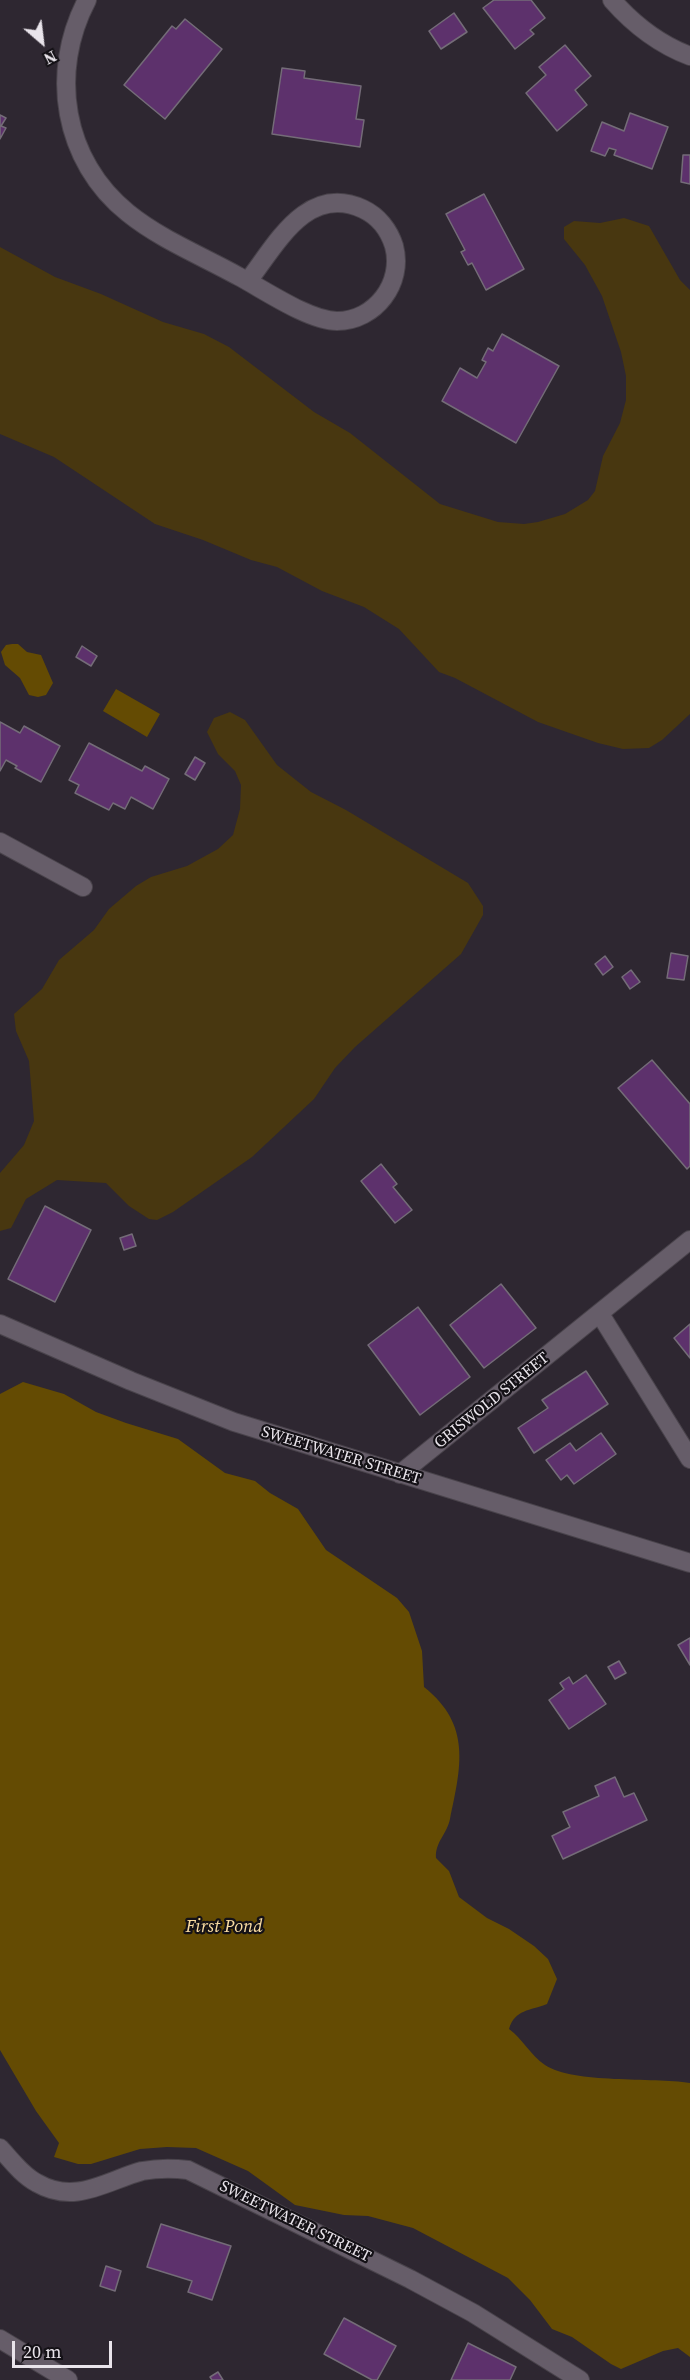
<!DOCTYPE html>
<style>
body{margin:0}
#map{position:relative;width:690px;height:2380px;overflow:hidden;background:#2e2731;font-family:"Source Serif 4",serif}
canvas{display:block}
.north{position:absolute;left:12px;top:12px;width:60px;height:60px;-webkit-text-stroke:4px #141116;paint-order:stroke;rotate:152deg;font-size:16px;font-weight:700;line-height:24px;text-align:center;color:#e9e4eb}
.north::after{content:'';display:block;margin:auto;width:21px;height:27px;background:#e9e4eb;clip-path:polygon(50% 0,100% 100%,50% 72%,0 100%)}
.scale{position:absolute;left:12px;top:2341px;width:100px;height:27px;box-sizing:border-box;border:3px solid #e9e4eb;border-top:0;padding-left:8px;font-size:18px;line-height:21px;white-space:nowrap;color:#e9e4eb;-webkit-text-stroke:4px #141116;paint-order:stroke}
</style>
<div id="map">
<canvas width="690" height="2380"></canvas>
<div class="north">N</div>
<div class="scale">20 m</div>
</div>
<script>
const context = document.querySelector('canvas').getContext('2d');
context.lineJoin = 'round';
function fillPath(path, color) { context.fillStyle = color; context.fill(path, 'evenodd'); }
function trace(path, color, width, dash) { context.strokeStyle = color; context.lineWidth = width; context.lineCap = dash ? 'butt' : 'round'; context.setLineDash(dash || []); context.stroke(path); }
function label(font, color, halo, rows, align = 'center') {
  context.font = font + ' "Source Serif 4",serif'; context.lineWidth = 4.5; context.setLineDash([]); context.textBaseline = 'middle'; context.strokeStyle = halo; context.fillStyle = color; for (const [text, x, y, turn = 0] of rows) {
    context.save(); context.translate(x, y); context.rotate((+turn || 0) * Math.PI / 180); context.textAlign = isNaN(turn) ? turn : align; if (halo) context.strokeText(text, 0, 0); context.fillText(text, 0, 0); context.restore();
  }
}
fillPath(new Path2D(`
 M624 218 649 226 680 280 690 290V714L662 740 649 748 623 749 598 743 538 722 455 678 439 672 399 629 364 607 322 591 277 567 251 560 203 540 155 524 54 457 0 434V247L55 277 101 294 163 322 204 334 229 347 314 412 350 433 440 504 498 522 524 524 538 522 565 514 588 500 595 491 603 456 620 423 626 400V376L621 352 602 296 585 265 564 239V227L574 221 600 223Z
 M230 712 245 720 277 765 311 792 346 810 468 883 483 906V915L461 954 355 1047 335 1068 314 1099 252 1157 173 1212 157 1220 149 1219 129 1206 106 1183 57 1180 26 1199 11 1228 0 1231V1173L24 1145 34 1121 29 1061 16 1031 14 1014 42 989 59 960 94 930 109 909 136 886 151 877 187 866 218 849 233 835 240 809 241 785 235 771 218 754 207 732 214 718Z`), '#483710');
fillPath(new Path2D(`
 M12 644H18L27 652 41 655 53 683 46 695 38 697 29 695 20 678 5 665 1 652 6 645Z
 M116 689 160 714 147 737 103 711Z
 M23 1382 64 1394 96 1412 126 1423 178 1439 225 1473 255 1481 270 1493 298 1509 326 1550 397 1598 409 1612 422 1651 424 1687C472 1725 461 1767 450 1819 447 1834 435 1842 436 1858L449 1871 459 1897 487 1918 509 1929 534 1946 548 1959 557 1979 547 2004C530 2011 515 2009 509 2029 523 2039 530 2055 545 2065 574 2084 652 2077 690 2083V2357L678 2348 663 2351 621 2369 611 2364 572 2337 552 2329 530 2300 508 2278 413 2228 368 2216 344 2215 295 2205 248 2171 196 2148 167 2147 140 2149 91 2164H78L54 2157 59 2143 36 2111 0 2050V1394Z`), '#644b03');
const building = new Path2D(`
 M494 0H531L545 18 530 30 534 34 515 49 483 8Z
 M454 13 467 32 441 49 429 31Z
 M185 19 222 49 165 119 124 85 172 26 176 29Z
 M565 45 591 76 575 90 587 105 557 131 526 93 546 75 539 67Z
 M282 68 305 71 304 78 361 86 356 119 364 120 360 147 272 134Z
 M630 113 668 127 652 169 614 155 616 150 609 148 605 156 591 151 602 122 624 131Z
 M0 115 6 118 1 126 6 128 0 139Z
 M683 155H690V184L681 182Z
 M484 194 524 269 486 290 472 263 468 265 461 252 465 250 446 214Z
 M502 334 559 366 516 443 442 401 460 368 477 378 486 362 482 360 488 348 493 351Z
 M82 646 97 656 91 666 76 657Z
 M0 722 20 733 24 726 60 746 41 782 15 768 17 766 6 760 0 771Z
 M89 743 142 771 145 766 169 779 153 809 131 797 125 809 113 803 109 810 75 793 79 785 69 780Z
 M195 757 205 763 195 780 185 774Z
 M671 953 688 956 684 980 667 978Z
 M605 956 613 967 603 975 595 964Z
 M631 970 640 982 630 989 622 977Z
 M652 1060 690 1104V1166L687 1169 618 1088Z
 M381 1164 397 1184 393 1187 412 1210 395 1223 361 1181Z
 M45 1206 91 1230 55 1302 8 1279Z
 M132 1234 136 1246 124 1250 120 1238Z
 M501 1284 536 1328 484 1368 450 1325Z
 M418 1307 470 1377 420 1415 368 1345Z
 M690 1324V1358L674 1338Z
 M586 1371 608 1404 534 1453 518 1428 548 1408 542 1400Z
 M601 1433 616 1454 574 1484 567 1475 561 1480 546 1460 570 1443 576 1451Z
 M690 1638V1665L678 1645Z
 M619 1661 626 1673 615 1679 608 1667Z
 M586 1675 606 1704 569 1729 549 1700 564 1689 560 1683 569 1677 573 1684Z
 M615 1777 624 1797 634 1793 647 1820 563 1859 552 1836 570 1827 563 1812 599 1796 595 1786Z
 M161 2224 231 2246 212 2300 188 2292 192 2281 147 2267Z
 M106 2266 121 2271 115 2291 100 2286Z
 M344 2318 396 2346 377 2380H372L324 2354Z
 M468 2343 516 2367 510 2380H451Z
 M218 2372 223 2380H212L210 2377Z`);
fillPath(building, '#5d316c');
trace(building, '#746c78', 1.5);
const minor = new Path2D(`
 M87 0C49 72 63 161 128 213 160 239 202 256 238 276 263 289 309 321 337 321 375 321 404 283 394 246 389 230 378 216 363 209 307 183 276 245 248 281
 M612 0C634 25 658 44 690 56
 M0 842 83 887
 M600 1314 690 1459
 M0 1324 131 1381 234 1422 690 1563
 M400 1474 690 1240
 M0 2148C11 2160 22 2175 37 2183 75 2205 106 2181 142 2171 158 2168 173 2168 188 2170L410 2279 473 2313 580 2380
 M0 2339 68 2380`);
trace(minor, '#49434b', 20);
trace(minor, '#665d69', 18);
label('16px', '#e9e4eb', '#141116', [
 ["GRISWOLD STREET",492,1401,-39],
 ["SWEETWATER STREET",341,1456,17],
 ["SWEETWATER STREET",295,2222,26]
]);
label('italic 18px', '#fadda2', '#141116', [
 ["First Pond",224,1927]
]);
</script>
